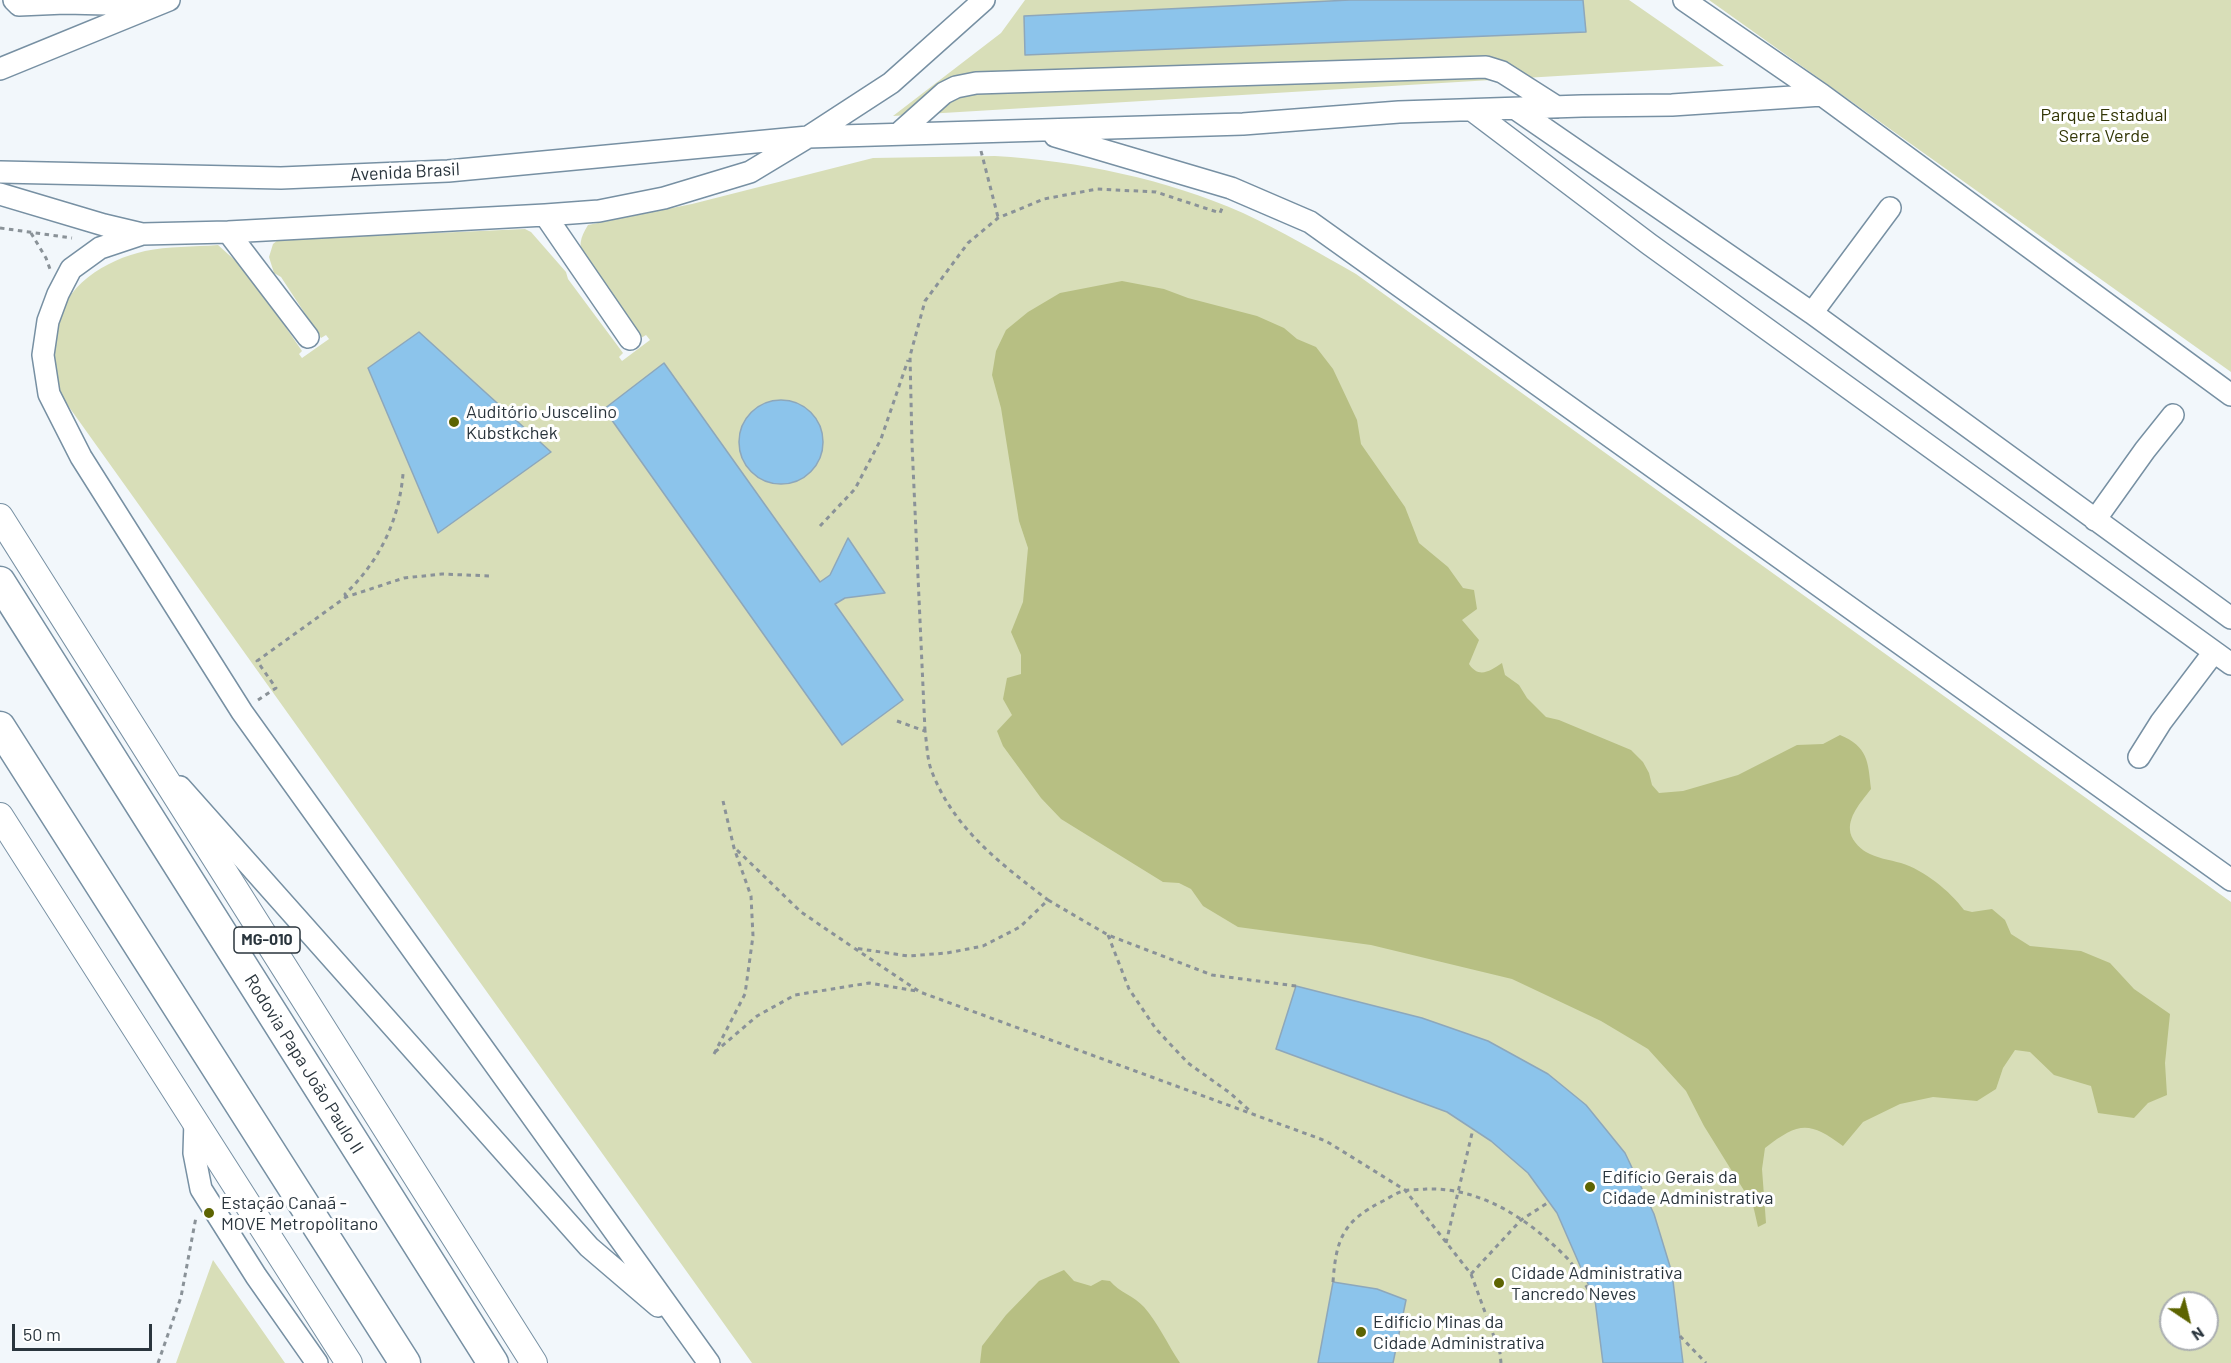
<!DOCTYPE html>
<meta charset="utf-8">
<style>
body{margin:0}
#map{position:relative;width:2231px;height:1363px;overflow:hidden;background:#f2f7fb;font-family:Barlow,sans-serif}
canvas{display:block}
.north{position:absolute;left:2159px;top:1291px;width:60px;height:60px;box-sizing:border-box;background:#fff;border:2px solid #aaaeb1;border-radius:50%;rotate:145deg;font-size:16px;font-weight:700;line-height:24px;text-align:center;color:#2a353d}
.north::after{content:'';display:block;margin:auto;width:21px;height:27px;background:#5d6401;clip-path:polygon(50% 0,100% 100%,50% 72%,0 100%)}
.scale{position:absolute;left:12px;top:1324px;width:140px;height:27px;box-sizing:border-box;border:3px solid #2a353d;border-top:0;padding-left:8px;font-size:18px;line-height:21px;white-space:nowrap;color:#2a353d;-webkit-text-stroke:4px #fff;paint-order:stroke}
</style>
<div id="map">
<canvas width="2231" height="1363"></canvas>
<div class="north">N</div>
<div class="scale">50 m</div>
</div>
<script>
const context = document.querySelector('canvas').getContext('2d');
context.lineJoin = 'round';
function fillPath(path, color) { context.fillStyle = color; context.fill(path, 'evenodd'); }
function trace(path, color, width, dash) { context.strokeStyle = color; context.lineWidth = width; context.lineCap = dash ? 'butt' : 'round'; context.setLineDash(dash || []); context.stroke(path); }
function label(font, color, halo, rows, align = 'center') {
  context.font = font + ' Barlow,sans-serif'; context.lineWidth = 6; context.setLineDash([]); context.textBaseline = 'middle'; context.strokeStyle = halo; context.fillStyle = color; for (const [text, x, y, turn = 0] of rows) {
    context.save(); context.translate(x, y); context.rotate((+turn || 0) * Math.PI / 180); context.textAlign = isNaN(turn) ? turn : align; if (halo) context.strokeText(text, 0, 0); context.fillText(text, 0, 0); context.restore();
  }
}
fillPath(new Path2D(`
 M1025 0H1629L1724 66 893 116 1001 33Z
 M1709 0H2231V372Z
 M995 156C1079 161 1166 179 1243 213 1282 231 1319 253 1356 274L2231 902V1363H752L59 393C56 372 52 350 56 329 63 286 105 260 145 251 168 246 194 247 218 245L248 272 302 351 299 354 302 358 329 339 326 335 321 338 281 277 274 273 269 257 273 244 278 240 525 229 531 232 566 272 568 279 623 353 619 357 622 361 650 340 646 335 641 338 584 260C578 246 580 238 588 225L692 204 873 158ZM2171 1303H2207V1339H2171Z
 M213 1260 285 1363H176Z`), '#d8deb8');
fillPath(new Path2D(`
 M1122 281 1164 289 1188 298 1257 316 1284 328 1297 339 1316 347 1333 369 1357 420 1361 444 1405 507 1419 543 1448 567 1463 588 1474 590 1477 609 1462 620 1479 640 1469 664C1479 679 1490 671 1502 663L1505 675 1519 685 1527 698 1546 717 1559 720 1631 750 1643 762 1649 773 1652 785 1659 793 1683 791 1738 775 1797 745 1823 744 1840 735C1868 747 1868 761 1871 789 1863 800 1849 814 1850 830 1850 838 1859 848 1866 852 1876 858 1890 860 1901 863 1924 870 1950 891 1964 910L1972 912 1992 909 2005 920 2011 934 2030 946 2081 951 2110 963 2134 989 2170 1014 2165 1063 2167 1095 2148 1103 2134 1118 2098 1113 2091 1086 2054 1075 2030 1052 2015 1050 2003 1068 1996 1089 1977 1101 1933 1097 1900 1104 1863 1122 1843 1146C1809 1121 1799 1122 1765 1148L1762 1169 1766 1223 1758 1227 1753 1205 1704 1126 1686 1091 1648 1049 1601 1021 1512 979 1371 945 1238 927 1203 906 1191 889 1179 883 1163 882 1061 819 1041 798 1003 746 997 731 1012 715 1003 699 1007 678 1021 674V655L1011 632 1023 602 1028 548 1019 521 1001 408 992 375 996 351 1006 330 1028 312 1060 293Z
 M1064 1270 1074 1281 1091 1286 1102 1280 1110 1281C1119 1292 1134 1296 1144 1307 1158 1323 1168 1345 1180 1363H980L982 1346 1006 1315 1039 1281Z`), '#b7bf83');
const building = new Path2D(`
 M1350 0H1583L1586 32 1025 55 1024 16Z
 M419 332 551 452 438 533 368 368Z
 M664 363 820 582 830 575 848 538 885 593 845 598 835 604 903 700 842 745 604 409Z
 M739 442a42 42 0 1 1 84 0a42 42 0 1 1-84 0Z
 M1296 986 1422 1018 1488 1041 1548 1074 1586 1105 1625 1153 1654 1214 1672 1273 1683 1363H1603L1595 1300 1557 1213 1528 1173 1491 1141 1447 1112 1276 1049Z
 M1333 1282 1377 1289 1406 1300 1393 1363H1318Z`);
fillPath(building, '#8cc4eb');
trace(building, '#8da7bb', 1.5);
const minor = new Path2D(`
 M14 0 19 5 65 3 148 5
 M1684 0 1822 95 2231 395
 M0 69 169 0
 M1516 109 1812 313 2231 618
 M1473 111 1649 244 2231 664
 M898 134 944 93 956 87 976 83 1486 67 1502 72 1557 107
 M1055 136 1231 188 1310 222 2231 880
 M0 172 281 178 448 171 808 137 1243 124 1399 112 1582 106 1672 105 1822 95
 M0 194 104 225 142 234 228 232 545 215 599 211 664 198 750 172 808 137 891 83 984 0
 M545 215 630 339
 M228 232 308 337
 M142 234 100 248 71 269 58 294 48 321 43 355 49 394 81 457 242 712 709 1363
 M1812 313 1890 208
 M2095 520 2145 450 2173 415
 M2139 757 2161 722 2214 652
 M180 787 589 1247 658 1306
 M195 1121 194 1153 201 1189 256 1276 317 1363`);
const major = new Path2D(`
 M0 517 534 1363
 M0 816 349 1363`);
const highway = new Path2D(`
 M0 582 493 1363
 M0 727 405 1363`);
trace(minor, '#7790a3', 24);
trace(major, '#7790a3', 28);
trace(highway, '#7790a3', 33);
trace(new Path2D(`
 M981 151 998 217
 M0 228 72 238
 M31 233 46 258 50 269
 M820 526 855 489 881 439 908 360
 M346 597 345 594C379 562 399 521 403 474
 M258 700 276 688 257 661 346 597 404 578 442 574 491 576
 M897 721 925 731C927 744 927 760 932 772 954 829 1001 864 1048 900
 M925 731 912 444 910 356 925 301 968 243 998 218 1044 199 1097 189 1156 192 1220 213 1223 206
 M737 850 801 912 854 948
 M1108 935 1129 989 1156 1029 1188 1063 1230 1093 1250 1111
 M1296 986 1212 975 1108 935 1048 900 1020 927 983 946 947 953 908 956 854 948 920 992 1326 1141 1405 1190 1471 1274 1500 1353 1501 1363
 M715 1052 757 1016 795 995 869 983 916 991
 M714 1054 745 994 753 936 751 896 734 848 723 801
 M1446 1243 1473 1129
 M1471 1274 1521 1220 1549 1202
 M1333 1282C1336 1239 1343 1221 1383 1201 1389 1198 1396 1193 1403 1191 1410 1189 1419 1190 1426 1189 1481 1187 1530 1220 1567 1258 1578 1270 1586 1287 1595 1300
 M1680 1336 1706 1363
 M158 1363 181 1297 196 1217`), '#8a9298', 3, [4.5, 4.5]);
trace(minor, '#fff', 21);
trace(major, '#fff', 26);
trace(highway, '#fff', 30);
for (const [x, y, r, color] of [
 [454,422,6,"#5d6401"],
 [1590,1187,6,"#5d6401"],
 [209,1213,6,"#5d6401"],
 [1499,1283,6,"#5d6401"],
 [1361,1332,6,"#5d6401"]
]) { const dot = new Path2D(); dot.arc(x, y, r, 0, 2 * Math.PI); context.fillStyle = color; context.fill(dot); trace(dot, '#fff', 2); }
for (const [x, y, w] of [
 [267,940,66]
]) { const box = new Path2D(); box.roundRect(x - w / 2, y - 13, w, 26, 4.5); context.fillStyle = '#fff'; context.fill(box); trace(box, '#2a353d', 1.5); }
label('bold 16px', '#2a353d', null, [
 ["MG-010",267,940]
]);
label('18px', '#313505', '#fff', [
 ["Parque Estadual",2104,115],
 ["Serra Verde",2104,136]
]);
label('18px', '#2a353d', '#fff', [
 ["Avenida Brasil",405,172,-3],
 ["Rodovia Papa João Paulo II",304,1064,58]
]);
label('18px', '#2a353d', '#fff', [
 ["Auditório Juscelino",466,412],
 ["Kubstkchek",466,433],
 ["Edifício Gerais da",1602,1177],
 ["Cidade Administrativa",1602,1198],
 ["Estação Canaã -",221,1203],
 ["MOVE Metropolitano",221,1224],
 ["Cidade Administrativa",1511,1273],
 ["Tancredo Neves",1511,1294],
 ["Edifício Minas da",1373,1322],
 ["Cidade Administrativa",1373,1343]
], 'left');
</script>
